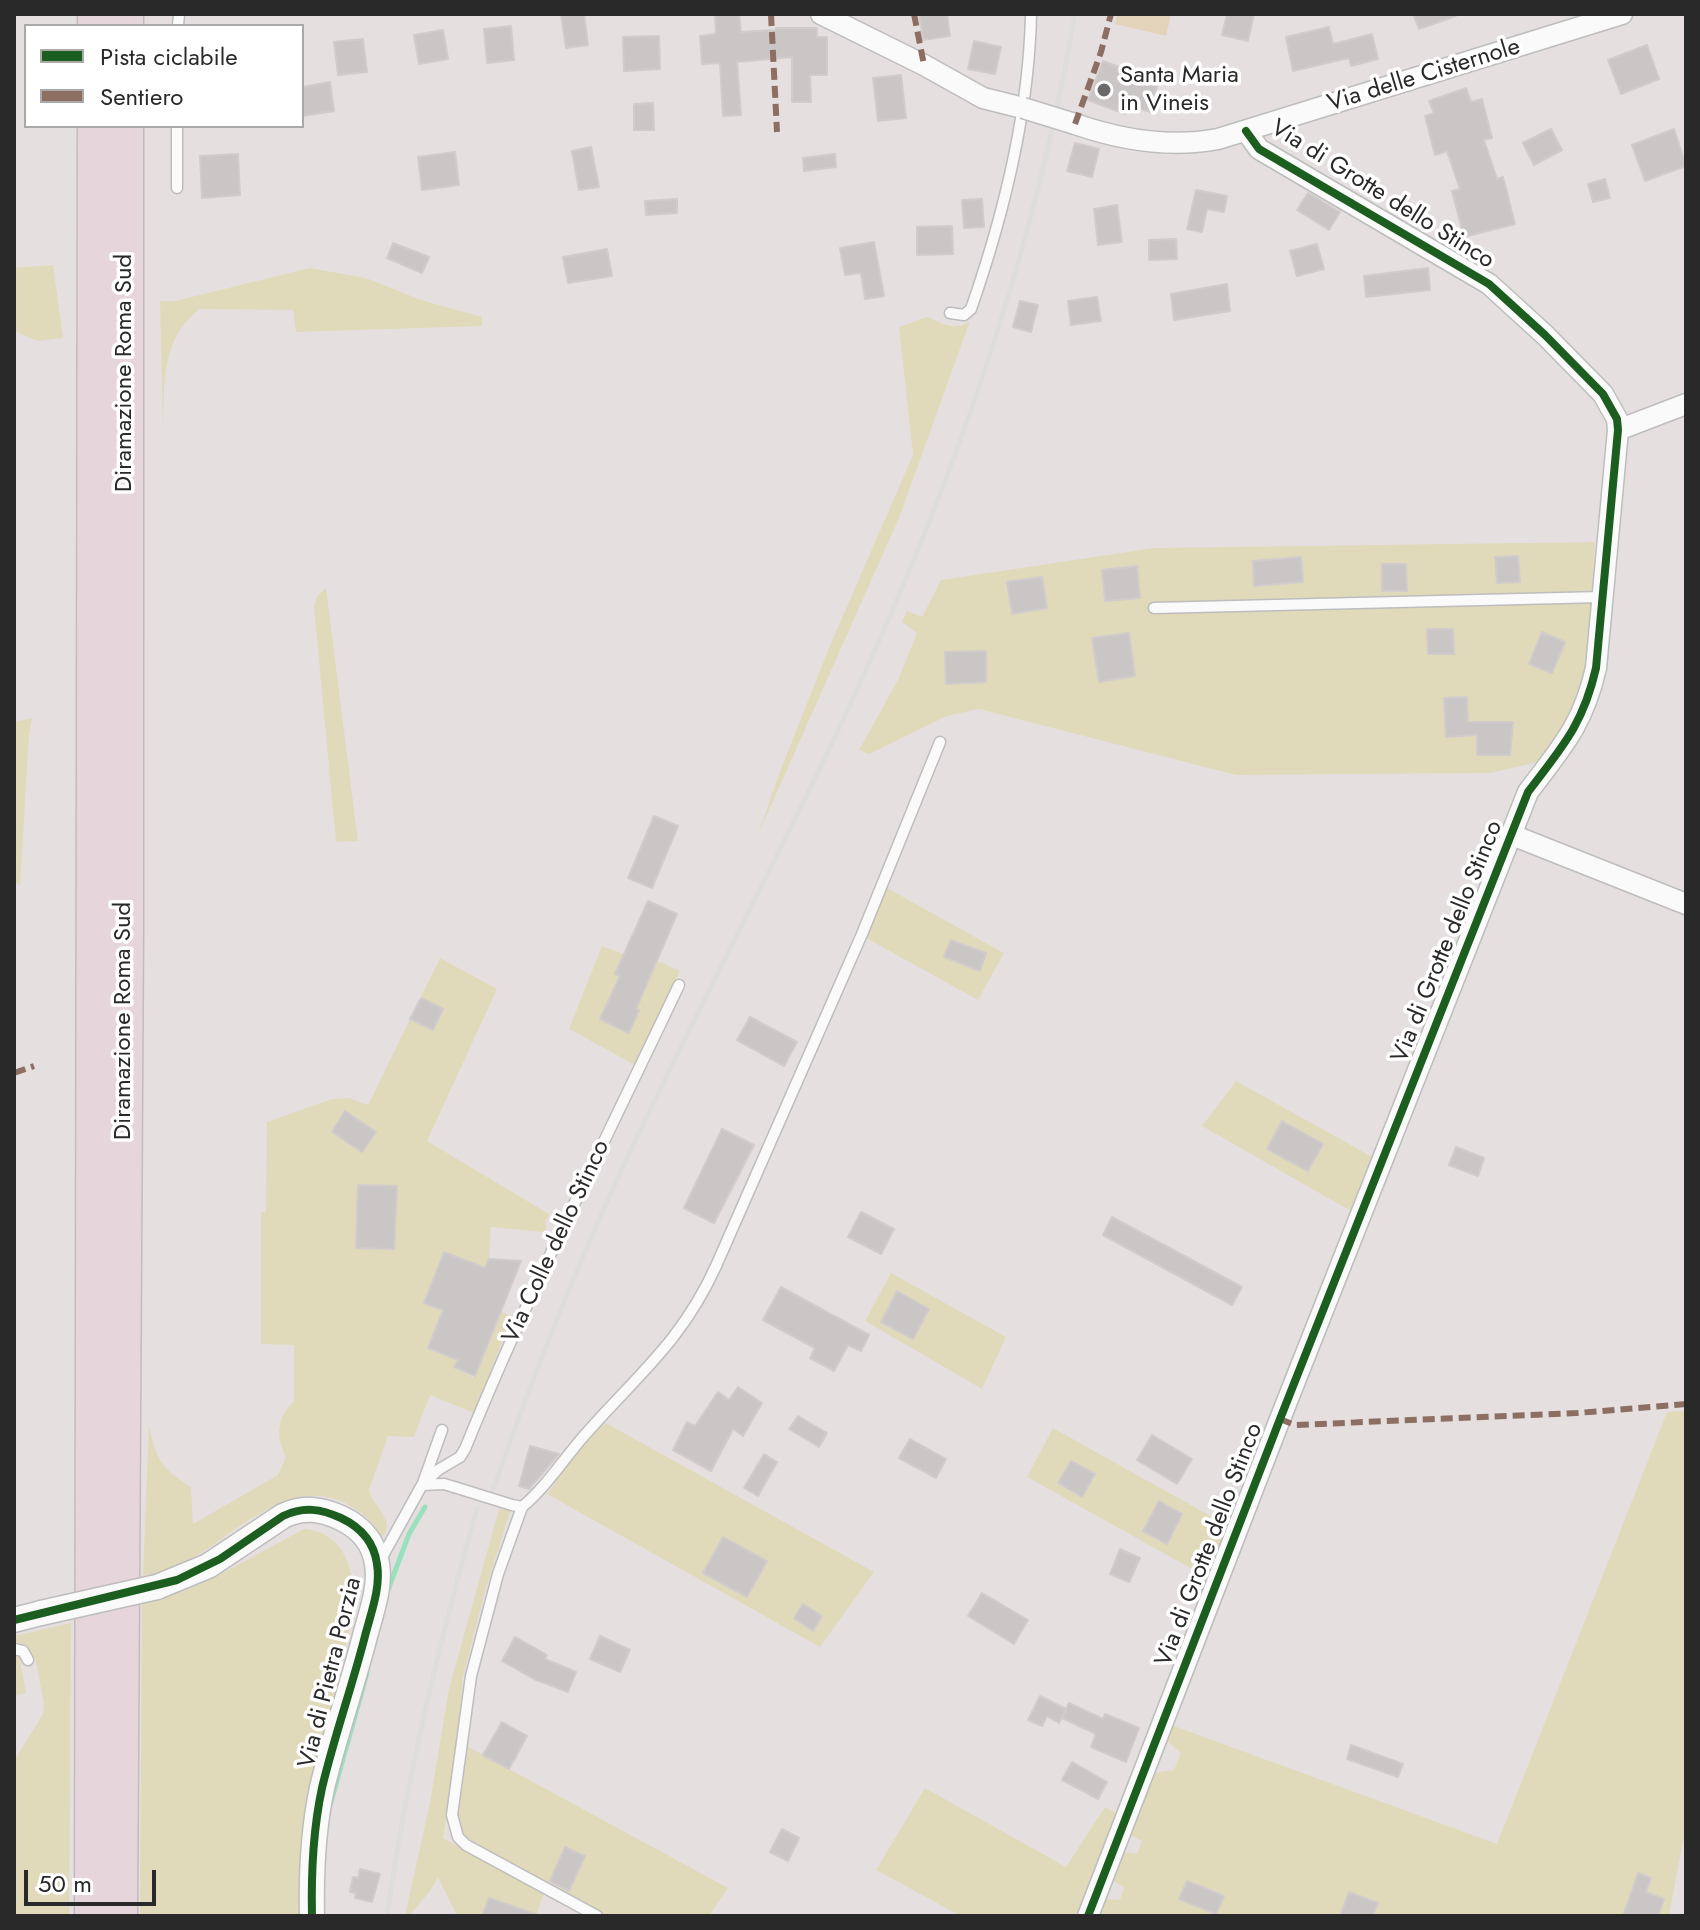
<!DOCTYPE html>
<style>
body{margin:0}
#map{position:relative;width:1700px;height:1930px;overflow:hidden;background:#e6dfe0;font-family:Jost,sans-serif}
canvas{display:block}
.frame{position:absolute;inset:0;border:16px solid #292929;pointer-events:none}
.legend{position:absolute;left:24px;top:24px;width:280px;height:104px;box-sizing:border-box;background:#fff;border:2px solid #a9a9a9;margin:0;padding:10px 14px;list-style:none;font-size:24px;color:#292929}
.legend li{display:flex;align-items:center;gap:16px;height:40px}
.legend b{width:40px;border:2px solid #a9a9a9}
.scale{position:absolute;left:24px;top:1870px;width:132px;height:36px;box-sizing:border-box;border:4px solid #292929;border-top:0;padding-left:10px;font-size:24px;line-height:28px;white-space:nowrap;color:#292929;-webkit-text-stroke:6px #fff;paint-order:stroke}
</style>
<div id="map">
<canvas width="1700" height="1930"></canvas>
<div class="frame"></div>
<ul class="legend">
<li><b style="height:10px;background:#1b5e20"></b>Pista ciclabile</li>
<li><b style="height:10px;background:#8d6e63"></b>Sentiero</li>
</ul>
<div class="scale">50 m</div>
</div>
<script>
const context = document.querySelector('canvas').getContext('2d');
context.lineJoin = 'round';
function fillPath(path, color) { context.fillStyle = color; context.fill(path, 'evenodd'); }
function trace(path, color, width, dash) { context.strokeStyle = color; context.lineWidth = width; context.lineCap = dash ? 'butt' : 'round'; context.setLineDash(dash || []); context.stroke(path); }
function label(font, color, halo, rows, align = 'center') {
  context.font = font + ' Jost,sans-serif'; context.lineWidth = 7; context.setLineDash([]); context.textBaseline = 'middle'; context.strokeStyle = halo; context.fillStyle = color; for (const [text, x, y, turn = 0] of rows) {
    context.save(); context.translate(x, y); context.rotate((+turn || 0) * Math.PI / 180); context.textAlign = isNaN(turn) ? turn : align; if (halo) context.strokeText(text, 0, 0); context.fillText(text, 0, 0); context.restore();
  }
}
fillPath(new Path2D(`
 M53 265 63 338 38 341 14 331V268Z
 M310 268 366 278 421 300 482 317V326L296 332 293 310 200 309C159 339 165 388 163 433L160 301H175Z
 M927 317C942 323 954 332 970 321L899 518 757 837 781 769 831 643 913 455 899 327Z
 M1595 542 1588 658 1580 688 1570 718 1556 745 1538 762 1490 773 1236 775 979 709 947 716 869 754 859 750 898 680 917 633 902 622 907 611 922 617 941 580 1154 548ZM1301 557 1302 582 1255 586 1253 561ZM1406 564V591H1382V565ZM1137 566 1140 597 1105 601 1102 570ZM1042 577 1047 608 1012 614 1008 582ZM1453 629 1454 653 1428 654 1427 630ZM1543 632 1565 642 1551 673 1529 663ZM1129 633 1135 675 1099 681 1093 638ZM985 651 986 682 946 683V652ZM1478 722H1510V755H1478Z
 M326 588 358 841 336 842 314 607 317 596Z
 M32 718 29 735 20 886 14 880V722Z
 M887 888 1004 953 978 1000 866 938ZM951 940 986 953 979 971 944 957Z
 M602 946 624 954 627 947 680 971 635 1065 569 1029Z
 M440 958 497 989 427 1141 549 1214 545 1223 547 1229 542 1232 491 1227 489 1259 485 1268 425 1303 453 1314 428 1348 458 1360 455 1368 474 1378 501 1312 512 1316 474 1413 430 1395 414 1437 388 1436 369 1490C373 1507 394 1517 384 1536L379 1534C374 1521 361 1512 349 1505 290 1472 232 1537 184 1564 171 1571 157 1574 143 1576L149 1425C157 1461 160 1467 191 1487L193 1524 278 1475 286 1457C275 1435 277 1418 294 1401V1345L261 1344V1212H266L267 1122 332 1099 349 1098 368 1105Z
 M1236 1081 1374 1158 1351 1211 1202 1126ZM1282 1122 1323 1144 1308 1171 1267 1149Z
 M891 1273 1006 1337 982 1389 865 1321ZM897 1292 929 1309 913 1338 881 1322Z
 M1686 1411V1825L1669 1916H1657L1663 1899 1646 1892 1651 1878 1639 1874 1623 1916H1373L1378 1903 1349 1892 1340 1916H1098L1105 1899 1120 1900 1124 1887 1112 1880 1123 1852 1137 1854 1142 1841 1129 1834 1153 1773 1174 1770 1181 1753 1165 1739 1171 1725 1497 1844 1667 1412ZM1187 1881 1224 1897 1216 1914 1180 1899Z
 M606 1423 874 1572 820 1647 547 1494 588 1438ZM723 1537 766 1560V1561L704 1573Z
 M1053 1428 1230 1527 1210 1579 1027 1477ZM1071 1461 1095 1474 1083 1496 1059 1483ZM1159 1501 1182 1514 1166 1543 1143 1531Z
 M499 1509H511L485 1591 463 1677 454 1773 443 1838 544 1893 536 1916H518L520 1909 489 1898 482 1916H457L438 1877 430 1891 409 1916H405L430 1802 449 1689Z
 M304 1529C348 1532 356 1577 353 1614L327 1727 301 1916H140L142 1601 183 1591 208 1581Z
 M71 1623 69 1916H14V1761L43 1714 44 1704 35 1658 20 1661 26 1693 14 1696V1636Z
 M465 1745 728 1888 709 1916H604L466 1837 460 1827 457 1816ZM566 1847 585 1856 568 1891 549 1882Z
 M925 1788 1066 1867 1105 1807 1116 1813 1079 1916H961L876 1870Z`), '#e0dabb');
fillPath(new Path2D(`
 M1117 14H1171L1166 36 1115 24Z`), '#e3d3ba');
trace(new Path2D(`
 M388 1590 409 1534 425 1507
 M331 1802 367 1673`), '#9ae0bd', 5);
const building = new Path2D(`
 M561 14H584L588 45 566 48Z
 M715 14H739L741 32 776 30V28H817V37H827V75H810L811 102H792V57L737 62 741 115 723 116 720 63 702 64 700 36 716 34Z
 M919 14H947L950 36 923 40Z
 M1227 14H1254L1248 41 1222 35Z
 M1413 14H1456V16L1419 29Z
 M511 26 514 60 487 63 484 29Z
 M1329 27 1333 44 1372 34 1378 59 1351 66 1349 58 1293 71 1286 37Z
 M443 30 448 59 419 64 414 35Z
 M659 36 660 69 624 71 623 37Z
 M363 39 367 72 338 75 334 42Z
 M974 41 1001 47 995 74 968 69Z
 M1647 45 1659 79 1621 94 1608 60Z
 M1103 61 1132 72 1159 79 1150 112 1128 105 1125 114 1088 100Z
 M901 75 906 118 878 121 873 78Z
 M330 82 334 111 302 116V87Z
 M1466 88 1471 102 1482 99 1492 138 1484 140 1497 179 1503 177 1515 224 1464 237 1452 191 1460 189 1447 151 1435 155 1425 116 1434 113 1429 101Z
 M653 103 654 130H634V104Z
 M1551 129 1562 150 1534 165 1523 143Z
 M1674 129 1686 166 1645 181 1632 145Z
 M1075 143 1099 149 1092 177 1067 171Z
 M591 147 599 187 579 190 572 151Z
 M455 152 459 185 422 190 418 157Z
 M238 154 240 195 202 198 200 156Z
 M835 154 836 167 804 171 803 158Z
 M1605 179 1610 198 1593 202 1588 184Z
 M1196 190 1227 196 1224 212 1207 209 1202 232 1187 229Z
 M1308 193 1340 212 1329 230 1297 210Z
 M677 199V213L646 215 645 201Z
 M982 199 984 227 964 228 962 200Z
 M1117 205 1122 242 1098 245 1094 209Z
 M952 226 953 254 917 255V227Z
 M1176 239 1177 259 1149 260V240Z
 M874 242 884 296 865 299 861 273 845 275 840 248Z
 M393 243 429 257 422 273 387 258Z
 M1317 244 1324 269 1297 276 1290 251Z
 M607 249 612 276 568 283 563 257Z
 M1428 268 1430 290 1366 297 1364 276Z
 M1227 284 1230 311 1174 320 1171 294Z
 M1097 297 1101 321 1071 325 1068 301Z
 M1020 301 1038 305 1031 332 1013 327Z
 M1518 556 1520 582 1497 583 1495 557Z
 M1301 557 1303 582 1254 586 1253 561Z
 M1382 564H1406L1407 591H1382Z
 M1137 566 1140 598 1105 601 1102 570Z
 M1042 577 1047 608 1012 614 1007 582Z
 M1427 629H1453L1454 654H1428Z
 M1542 632 1565 642 1552 673 1529 664Z
 M1129 633 1135 676 1099 682 1092 638Z
 M986 651V682L946 684 945 652Z
 M1467 697 1468 722H1513L1510 755H1477V735L1446 737 1444 698Z
 M654 816 678 826 652 888 628 878Z
 M648 901 677 914 636 1009 639 1010 629 1033 600 1019 620 976 615 974Z
 M951 940 986 953 980 971 944 957Z
 M421 998 443 1009 433 1030 410 1019Z
 M750 1017 797 1042 784 1066 737 1040Z
 M345 1111 376 1132 362 1152 332 1132Z
 M1282 1121 1323 1144 1308 1171 1267 1149Z
 M722 1129 754 1145 714 1223 684 1208Z
 M1456 1147 1484 1158 1478 1176 1449 1165Z
 M358 1185 397 1186 394 1249 356 1248Z
 M861 1212 894 1229 881 1254 848 1237Z
 M1112 1217 1242 1287 1232 1305 1103 1235Z
 M444 1252 485 1268 489 1259 521 1261 475 1376 454 1367 458 1360 428 1348 443 1310 424 1303Z
 M781 1287 869 1335 861 1351 848 1345 834 1371 810 1358 815 1348 763 1320Z
 M897 1291 929 1309 913 1339 881 1322Z
 M738 1387 762 1403 743 1436 733 1429 711 1471 673 1450 687 1422 695 1426 718 1392 729 1400Z
 M798 1416 827 1433 819 1447 789 1429Z
 M1152 1435 1192 1459 1177 1484 1137 1460Z
 M910 1439 946 1459 936 1478 899 1458Z
 M530 1446 559 1454 529 1489 519 1486Z
 M764 1454 777 1462 758 1496 744 1488Z
 M1071 1461 1095 1474 1082 1497 1058 1483Z
 M1159 1501 1182 1514 1167 1544 1143 1531Z
 M723 1537 767 1561 747 1597 703 1573Z
 M1120 1549 1140 1558 1129 1582 1110 1574Z
 M982 1593 1028 1620 1014 1644 968 1616Z
 M803 1604 822 1616 813 1631 794 1618Z
 M600 1636 630 1650 620 1672 590 1659Z
 M515 1637 547 1655 545 1659 576 1672 568 1692 534 1679 502 1661Z
 M1040 1696 1066 1709 1059 1723 1047 1716 1042 1726 1028 1720Z
 M1069 1703 1103 1719 1105 1714 1139 1728 1126 1762 1091 1747 1096 1734 1062 1718Z
 M502 1722 527 1736 509 1769 483 1755Z
 M1351 1745 1403 1764 1398 1777 1347 1759Z
 M1072 1762 1107 1782 1098 1799 1062 1780Z
 M782 1829 799 1838 788 1861 770 1852Z
 M565 1847 585 1856 569 1891 550 1881Z
 M360 1869 380 1874 372 1902 355 1898 356 1893 350 1892 353 1877 358 1878Z
 M1638 1873 1651 1878 1646 1892 1664 1899 1658 1916H1623Z
 M1187 1881 1224 1896 1216 1914 1179 1899Z
 M1349 1892 1378 1903 1373 1916H1340Z
 M489 1898 535 1914V1916H482Z`);
fillPath(building, '#cbc6c6');
trace(building, '#d1cbcc', 2);
const service = new Path2D(`
 M178 26 179 14
 M177 188V126
 M950 313 964 315 971 309C1004 214 1029 114 1031 14
 M1154 608 1602 597
 M423 1483 442 1430
 M422 1485 438 1470 460 1457 465 1449C529 1291 606 1139 679 985
 M512 1505 522 1507C546 1487 563 1460 583 1437 636 1376 681 1343 716 1266L862 934 940 742
 M522 1507 498 1574 471 1676 452 1815 458 1837 466 1845 597 1916
 M381 1559 422 1485 444 1484 454 1487
 M14 1649 23 1651 28 1660`);
const minor = new Path2D(`
 M821 14 924 65 983 98 1023 108
 M1075 124C1121 140 1170 148 1218 139L1622 14
 M1618 430 1686 404
 M1512 835 1686 904
 M1088 1916 1280 1419 1528 792C1562 747 1583 725 1596 668L1618 430 1617 419 1603 394 1545 335 1489 284 1259 149 1246 131`);
const tertiary = new Path2D(`
 M157 1587 208 1566 283 1516C304 1506 321 1509 341 1518 360 1527 374 1542 377 1564 381 1587 371 1613 365 1636 352 1687 334 1737 322 1788 313 1830 311 1873 312 1916
 M14 1620 41 1613`);
const motorway = new Path2D(`
 M96 26V14
 M125 26V14
 M93 1916 96 126
 M119 1916 125 928V126`);
trace(service, '#bdbdbd', 13);
trace(minor, '#bdbdbd', 23);
trace(tertiary, '#bdbdbd', 27);
trace(motorway, '#bfbdbd', 39);
trace(service, '#fbfafa', 10);
trace(minor, '#fbfafa', 20);
trace(tertiary, '#fbfafa', 24);
trace(motorway, '#e6d5da', 36);
trace(new Path2D(`
 M493 1490C531 1381 573 1275 621 1171 711 978 816 791 899 595 979 408 1041 214 1075 14
 M387 1916C406 1778 439 1643 477 1509`), '#ddddde', 5);
const serviceBridge = new Path2D(`
 M454 1487 512 1505`);
const minorBridge = new Path2D(`
 M1023 108 1075 124`);
const tertiaryBridge = new Path2D(`
 M41 1613 157 1587`);
trace(serviceBridge, '#bdbdbd', 13, []);
trace(minorBridge, '#bdbdbd', 23, []);
trace(tertiaryBridge, '#bdbdbd', 27, []);
trace(serviceBridge, '#fbfafa', 10);
trace(minorBridge, '#fbfafa', 20);
trace(tertiaryBridge, '#fbfafa', 24);
trace(new Path2D(`
 M771 14 777 132
 M914 14 924 65
 M1075 124 1101 52 1111 14
 M14 1073 34 1066
 M1280 1419 1295 1425 1577 1413 1686 1404`), '#8d6e63', 6, [12, 6]);
trace(new Path2D(`
 M14 1620 177 1580 220 1559 283 1516C304 1506 321 1509 341 1518 360 1527 374 1542 377 1564 381 1587 371 1613 365 1636 352 1687 334 1737 322 1788 313 1830 311 1873 312 1916
 M1088 1916 1280 1419 1528 792C1562 747 1583 725 1596 668L1618 430 1617 419 1603 394 1545 335 1489 284 1259 149 1246 131`), '#1b5e20', 8);
for (const [x, y, r, color] of [
 [1104,90,8,"#6b6969"]
]) { const dot = new Path2D(); dot.arc(x, y, r, 0, 2 * Math.PI); context.fillStyle = color; context.fill(dot); trace(dot, '#fff', 3); }
label('24px', '#292929', '#fff', [
 ["Santa Maria",1120,76],
 ["in Vineis",1120,104]
], 'left');
label('24px', '#292929', '#fff', [
 ["Via delle Cisternole",1424,76,-17],
 ["Via di Grotte dello Stinco",1382,195,32],
 ["Diramazione Roma Sud",125,373,-90],
 ["Via di Grotte dello Stinco",1448,942,-68],
 ["Diramazione Roma Sud",124,1021,-90],
 ["Via Colle dello Stinco",557,1242,-65],
 ["Via di Grotte dello Stinco",1210,1545,-69],
 ["Via di Pietra Porzia",331,1673,-76]
]);
</script>
